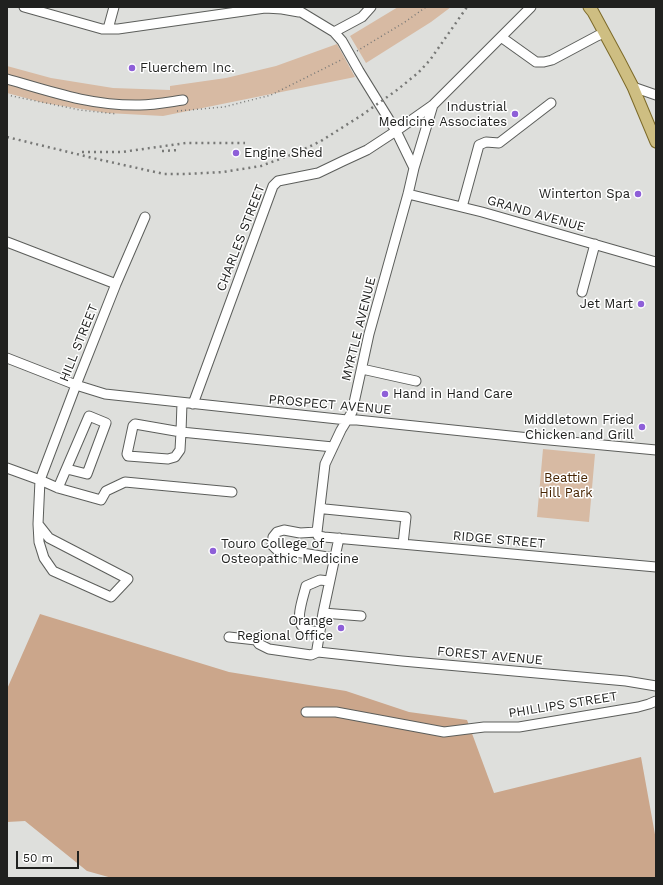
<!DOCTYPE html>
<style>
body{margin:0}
#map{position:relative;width:663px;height:885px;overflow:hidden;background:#dedfdc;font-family:"Work Sans",sans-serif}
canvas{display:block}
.frame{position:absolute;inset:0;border:8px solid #20211f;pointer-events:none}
.scale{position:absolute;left:16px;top:851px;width:63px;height:18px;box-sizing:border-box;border:2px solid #20211f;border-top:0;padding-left:5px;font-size:12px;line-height:14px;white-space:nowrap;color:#20211f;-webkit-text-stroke:3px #fff;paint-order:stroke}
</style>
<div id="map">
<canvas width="663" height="885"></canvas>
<div class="frame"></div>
<div class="scale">50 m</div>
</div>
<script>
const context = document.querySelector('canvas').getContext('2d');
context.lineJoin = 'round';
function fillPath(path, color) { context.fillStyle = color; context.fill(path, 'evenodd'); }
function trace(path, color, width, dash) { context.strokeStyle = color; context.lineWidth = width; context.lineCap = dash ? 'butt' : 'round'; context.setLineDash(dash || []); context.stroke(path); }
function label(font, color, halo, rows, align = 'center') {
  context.font = font + ' "Work Sans",sans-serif'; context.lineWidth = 3; context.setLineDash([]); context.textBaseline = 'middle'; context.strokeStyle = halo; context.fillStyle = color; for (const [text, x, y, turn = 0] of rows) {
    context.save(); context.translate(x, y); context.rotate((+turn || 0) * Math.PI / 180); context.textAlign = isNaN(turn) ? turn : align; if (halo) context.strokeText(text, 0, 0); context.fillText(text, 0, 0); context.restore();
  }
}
fillPath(new Path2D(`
 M398 7H451L431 22 366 63 350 36Z
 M337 44 355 77 163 116 107 113 44 103 7 93V66L51 78 113 88 170 90V86L226 78 276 66Z
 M543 449 595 454 589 522 537 517Z`), '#d7baa3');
fillPath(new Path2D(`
 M40 614 229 672 346 691 409 712 467 720 494 793 641 757 656 840V878H112L87 871 25 821 7 822V689Z`), '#cba68b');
const minor = new Path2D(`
 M24 7 102 29H118L265 8 282 9 299 12
 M296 9 334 32 342 41 359 71 396 131 414 168
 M108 29 114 7
 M334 32 362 17 371 7
 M501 37 536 62H544L552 60 597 36 604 33
 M7 79C52 92 92 106 140 105 154 105 169 102 183 100
 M633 87 656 95
 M433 105 414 168 408 194 369 334 352 412 341 430 325 464 317 532 318 536 324 537 656 567
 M408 194 482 212 656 262
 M462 207 479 145 486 142 499 143 551 103
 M7 242 116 284
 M582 292 595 244
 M7 358 76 385 105 394 347 420H357L539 439 656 450
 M362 369 416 381
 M182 403 181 432 180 450 175 457 168 459 128 456 127 454 133 426 135 424 181 432 333 447
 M193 404 273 186 278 181 318 173 343 161 367 150 396 131 433 105 531 7
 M7 468 40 480 58 488 101 500 106 491 125 482 232 492
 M58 488 89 416 106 423 87 474 67 469
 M320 507 325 509 406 517 403 544
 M38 524 39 542 44 558 53 571 111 597 128 579 49 538 38 524 40 480 76 385 116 284 145 217
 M317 532 300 533 284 530 277 532 273 537 272 545 276 549 334 558
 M339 538 323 613 317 649 318 652 402 661 626 681 656 686
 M323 613 361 616
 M319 632C313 631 306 631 302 626 295 619 304 595 306 586L320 580 329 581
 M229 637 256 640 259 644 269 649 311 655 318 652
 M306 712H336L444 732 484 727H519L638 707 649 704 656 701`);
const major = new Path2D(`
 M589 7 593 12 619 60 633 87 656 142`);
trace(minor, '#5c5e5b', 11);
trace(major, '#7c6a29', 13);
trace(new Path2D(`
 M357 51 405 22 426 7
 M7 95 80 110 117 114
 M177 111 224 107 271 95 343 59`), '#777876', 1.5, [1, 3]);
trace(minor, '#fff', 9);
trace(major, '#cebe82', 11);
trace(new Path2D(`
 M7 137 97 159 164 174H186L223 172 261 166 296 153 321 141 362 115 397 90 418 73 430 60 467 7
 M162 151 179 150
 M82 152H122L186 143H245`), '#777876', 2.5, [2, 4]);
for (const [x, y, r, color] of [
 [132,68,4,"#8e5fd8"],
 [515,114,4,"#8e5fd8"],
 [236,153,4,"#8e5fd8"],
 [638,194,4,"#8e5fd8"],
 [641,304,4,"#8e5fd8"],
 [385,394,4,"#8e5fd8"],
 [642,427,4,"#8e5fd8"],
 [213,551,4,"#8e5fd8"],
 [341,628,4,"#8e5fd8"]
]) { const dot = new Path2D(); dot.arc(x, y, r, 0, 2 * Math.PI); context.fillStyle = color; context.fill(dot); trace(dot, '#fff', 1.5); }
label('13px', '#20211f', '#fff', [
 ["Fluerchem Inc.",140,68,"left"],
 ["Industrial",507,107],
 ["Medicine Associates",507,122],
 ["Engine Shed",244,153,"left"],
 ["Winterton Spa",630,194],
 ["Jet Mart",633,304],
 ["Hand in Hand Care",393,394,"left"],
 ["Middletown Fried",634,420],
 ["Chicken and Grill",634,435],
 ["Touro College of",221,544,"left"],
 ["Osteopathic Medicine",221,559,"left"],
 ["Orange",333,621],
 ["Regional Office",333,636]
], 'right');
label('13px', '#20211f', '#fff', [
 ["GRAND AVENUE",536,214,16],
 ["CHARLES STREET",241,238,-69],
 ["MYRTLE AVENUE",359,329,-76],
 ["HILL STREET",79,343,-68],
 ["PROSPECT AVENUE",330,405,5],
 ["RIDGE STREET",499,540,5],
 ["FOREST AVENUE",490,656,5],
 ["PHILLIPS STREET",563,705,-9]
]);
label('13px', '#472402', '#fff', [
 ["Beattie",566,478],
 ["Hill Park",566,493]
]);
</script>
